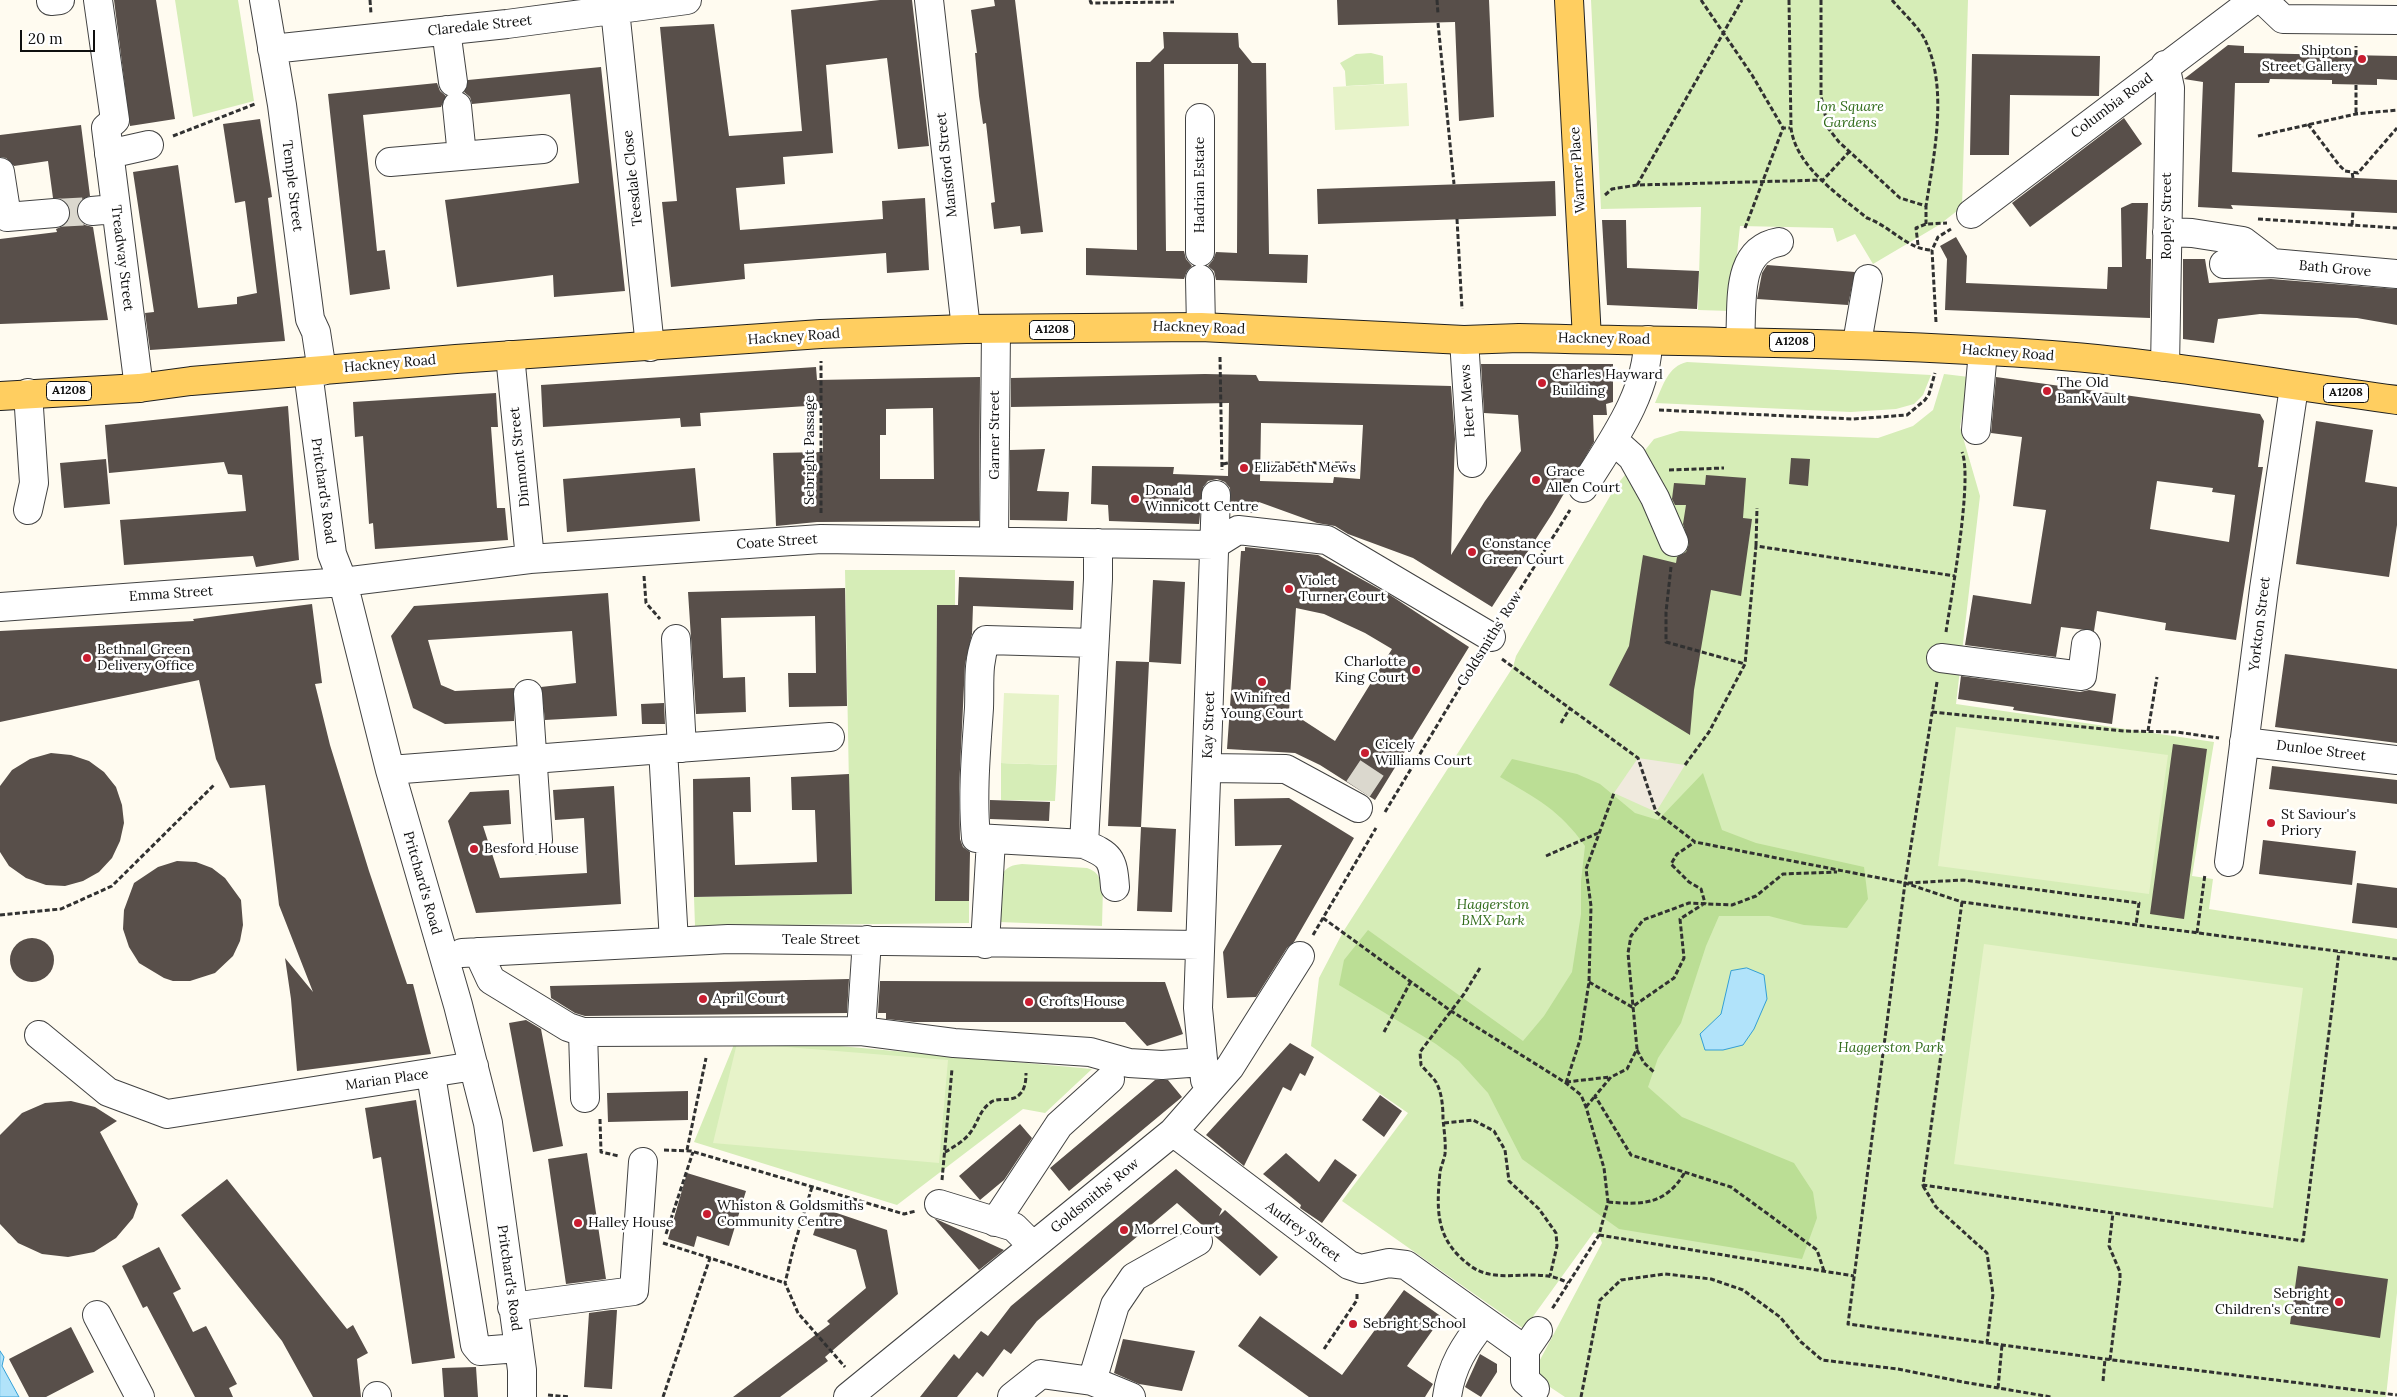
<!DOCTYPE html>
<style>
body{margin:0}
#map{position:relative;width:2397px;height:1397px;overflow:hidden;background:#fffbf0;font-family:Lora,serif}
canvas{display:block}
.scale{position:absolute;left:20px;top:30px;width:75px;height:22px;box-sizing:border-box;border:2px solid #0f0f0f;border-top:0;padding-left:6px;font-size:15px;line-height:18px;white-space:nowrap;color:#0f0f0f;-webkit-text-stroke:4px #fff;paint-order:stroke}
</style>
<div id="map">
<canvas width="2397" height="1397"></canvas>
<div class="scale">20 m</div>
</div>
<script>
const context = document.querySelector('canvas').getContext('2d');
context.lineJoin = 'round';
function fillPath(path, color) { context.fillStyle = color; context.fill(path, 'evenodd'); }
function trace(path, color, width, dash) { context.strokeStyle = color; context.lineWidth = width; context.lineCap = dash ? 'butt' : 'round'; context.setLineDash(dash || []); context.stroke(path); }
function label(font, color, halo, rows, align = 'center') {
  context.font = font + ' Lora,serif'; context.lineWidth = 5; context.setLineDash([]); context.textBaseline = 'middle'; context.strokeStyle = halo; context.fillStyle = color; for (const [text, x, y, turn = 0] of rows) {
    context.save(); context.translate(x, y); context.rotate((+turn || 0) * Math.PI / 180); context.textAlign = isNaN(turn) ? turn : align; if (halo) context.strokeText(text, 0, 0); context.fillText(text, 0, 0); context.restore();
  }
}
fillPath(new Path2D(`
 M175 0H238L254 101 193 117Z
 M1591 0H1968L1962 207 1939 225 1873 264 1855 234 1837 242 1833 228 1740 226 1731 311 1698 310 1701 207 1601 209Z
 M1371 53 1383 56 1384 84 1346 86 1345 71 1340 63 1356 54Z
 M1687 362 1931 375 1923 395 1914 404 1896 409 1851 412 1655 403C1663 386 1668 366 1687 362Z
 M1944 374 1969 377 1960 427 1980 496 1956 704 2214 742 2192 876 2213 879 2209 909 2397 939V1293L2386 1397H1565L1532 1375 1602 1243 1599 1235 1594 1232 1524 1329 1342 1201 1408 1113 1311 1046 1319 978 1343 932 1513 667 1516 656 1616 486 1654 439 1680 431 1878 438 1913 426 1933 410Z
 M845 570H955V605H937L935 900 969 901V923L695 926 694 897 851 894Z
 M1001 763 1057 765 1055 801 1001 800Z
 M1022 864 1087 868C1096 871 1100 876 1101 885L1103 887 1102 926 999 922 1001 876C1006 867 1012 865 1022 864Z
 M752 1038 1092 1069 1045 1113 1023 1109 897 1205 694 1142 735 1042Z`), '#d6edb7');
fillPath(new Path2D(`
 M1512 759 1577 774 1600 784 1635 813 1658 820 1703 773 1722 830 1756 843 1864 867 1868 899 1847 928 1804 925 1769 916H1719L1706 946 1681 1023 1658 1058 1648 1087 1682 1117 1794 1163 1813 1192 1817 1218 1802 1259 1619 1229 1522 1159 1488 1093 1459 1061 1436 1044 1339 985 1344 960 1368 930 1523 1041 1544 1016 1572 972 1581 914V881L1585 846C1560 810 1537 799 1500 777Z`), '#bbde95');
fillPath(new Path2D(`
 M1407 83 1409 126 1335 130 1333 87Z
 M1004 693 1059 695 1057 765 1001 763Z
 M1956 727 2168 755 2149 894 1938 866Z
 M1984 944 2303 988 2273 1208 1954 1164Z
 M737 1043 948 1060 939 1163 713 1143Z`), '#e7f3c9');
fillPath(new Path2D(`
 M1638 758 1685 765 1656 812 1614 793Z`), '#f0eade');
const water = new Path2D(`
 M1747 968 1764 975 1767 999 1754 1029 1743 1045 1723 1050H1705L1700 1034 1721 1014 1731 971Z
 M0 1351 4 1357 2 1366 19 1397H0Z`);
fillPath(water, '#b1e3fa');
trace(water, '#339fd6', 1);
fillPath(new Path2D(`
 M114 0H156L175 119 130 126Z
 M880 0H912L929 146 898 149 887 58 826 65 833 153 783 157 785 184 736 188 740 230 883 219 882 201 925 198 929 270 887 273 886 253 744 264 745 279 671 287 662 202 677 201 660 27 714 24 729 136 802 131 791 10Z
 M994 0H1015L1043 232 1021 234 1020 226 994 229 991 203 995 202 986 123 983 124 979 96 975 53H977L971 10 995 6Z
 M1337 0H1489L1494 117 1459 121 1455 22 1338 25Z
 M1163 32 1238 33 1239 47 1252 63H1266L1269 254 1308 255 1307 283 1216 280 1214 271 1208 266 1213 260 1216 252 1237 253 1238 64H1164L1166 251H1184L1186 259 1192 266 1187 271 1184 279 1086 275V248L1137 250 1136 62H1150L1164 48Z
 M2228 45 2244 46V53L2397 56V80L2377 79V85L2332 84V80L2270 79 2269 83H2235L2232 172 2397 180V213L2231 205 2233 209 2198 207 2203 82 2184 79Z
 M1972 54 2100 56 2099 96 2010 95 2009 155H1970Z
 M601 67 625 291 554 297 553 275 457 287 445 200 579 183 570 94 472 104 470 97 464 92 468 80Z
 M437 83 440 91 446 96 441 107 363 115 377 251 385 250 390 289 350 295 328 94Z
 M2124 118 2142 144 2030 227 2012 203Z
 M260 119 272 197 268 198 285 341 150 350 145 313 154 312 133 172 178 165 198 308 237 304V297L257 293 245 201 235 203 223 124Z
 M81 125 90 196 83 199 78 204 77 213 79 220 85 225 93 227 108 320 0 324V239L57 232 56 229 63 226 69 220 71 212 68 205 62 199 53 198 48 161 14 166 6 158 0 157V135Z
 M1555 181 1556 216 1318 224 1317 189Z
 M2132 203H2148L2146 259H2151L2150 318 1945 310 1947 259 1940 246 1956 237 1967 256 1966 283 2107 289 2108 267H2122L2121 208Z
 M1602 220H1626L1627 268 1699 271 1697 309 1607 305Z
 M2183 259H2205L2209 283 2271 279 2397 289V325L2357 318 2260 314 2218 319 2214 343 2183 339Z
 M1767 265 1855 272 1848 305 1757 299 1762 273Z
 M1481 364H1613V402L1606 404 1607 415H1593L1594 442 1552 514 1492 607 1413 558 1348 534 1335 526 1317 523 1259 502 1254 513 1231 512 1230 488 1225 482 1217 479 1208 481 1203 487 1199 524 1109 521 1108 505 1091 504 1092 466 1174 467 1173 474 1228 476 1229 403 1011 407V378L1205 374 1256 375 1259 381 1451 386 1455 439 1451 555 1485 501 1521 451 1518 415 1484 413ZM1261 423 1363 425 1360 479 1334 477 1333 483 1260 481Z
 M816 367 817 380 980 377 979 521 817 522 776 526 773 453 823 452 822 405 700 413 701 426 681 427 680 418 543 427 541 385ZM933 408 934 479H880V435H886V409Z
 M1996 377 2260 414 2264 421 2258 467H2263L2236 640 2165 630 2166 623 2097 611 2094 631 2061 627 2056 657 1965 645 1973 595 2031 604 2046 510 2013 506 2022 437 1991 433ZM2157 481 2213 488 2212 492 2235 495 2229 542 2150 529Z
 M496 393 498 427H491L497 508H505L508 540 375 549 373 523 369 524 363 436 355 437 353 402Z
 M288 406 299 560 256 567 253 556 124 565 120 520 246 511 242 475 228 474 224 462 109 473 105 425Z
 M2316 421 2373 430 2365 482 2397 487V525L2389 577 2296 564Z
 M1045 449 1037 491 1069 492 1067 521 1010 520V450Z
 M1791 458 1810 459 1808 486 1789 484Z
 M106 459 110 504 64 508 60 463Z
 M695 468 700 521 567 532 563 479Z
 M1706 475 1746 478 1743 518 1752 519 1741 596 1711 590 1694 690 1690 735 1609 685 1629 646 1643 555 1676 563 1677 557 1686 552 1689 544 1683 524 1686 505H1675L1672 499 1674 483 1705 485Z
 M1245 547 1318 555 1390 595 1469 647 1375 800 1320 765 1295 753 1227 749 1241 551H1245ZM1296 608 1324 614 1365 633 1392 649 1335 741 1289 711Z
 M959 577 1074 581 1073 610 973 606 972 634 965 664 959 790 960 839 963 847 970 852 969 901H935L937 605H958Z
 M1153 580 1185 582 1181 664 1149 662Z
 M845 588 847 706 789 707 788 673H816L815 616 721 618 723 678 745 677 746 712 696 714 688 592Z
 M608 593 617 716 545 720 541 687 576 683 572 631 428 640 441 685 455 691 514 688V721L445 724 413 708 391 636 414 606Z
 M312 604 322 683 315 684 330 745 369 871 407 984H413L431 1054 297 1071 291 999 285 958 313 992 279 905 265 785 230 788 216 759 199 680 0 722V631L194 621 193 619Z
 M2285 654 2397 669V743L2275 727Z
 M1116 661 1149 662 1141 827 1108 826Z
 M1961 676 2080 692 2089 690 2116 694 2112 724 2013 710 2014 707 1958 699Z
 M664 703 665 724H642L641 704Z
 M2173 744 2207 749 2184 919 2150 914Z
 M51 753 71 755 89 761 104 772 116 787 122 805 124 823 120 841 112 858 99 872 83 881 65 886 46 885 26 878 9 866 0 852V786L12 770 30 759Z
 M2272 766 2397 780V804L2269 789Z
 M849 774 852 894 694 897 693 779 750 777 751 812H733L735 865 817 862 815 810H792L791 777Z
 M614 786 621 904 476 913 448 821 470 792 509 790 511 824 483 826 500 878 587 873 584 818 555 820 553 790Z
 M1289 798 1354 838 1294 942 1287 948 1256 997 1227 998 1223 952 1282 845 1235 846 1234 799Z
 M990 800 1050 802 1049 821 990 819Z
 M1141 827 1176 829 1172 912 1137 911Z
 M2263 840 2356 851 2352 885 2259 874Z
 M177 861 196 862 212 868 225 878 241 900 243 925 240 941 233 956 215 973 190 981H173L164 978 139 963 129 947 123 929 124 910 134 883 158 867Z
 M2357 883 2397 888V928L2352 923Z
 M10 960a22 22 0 1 1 44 0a22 22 0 1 1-44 0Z
 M849 979 847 1013 585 1016 575 1013 551 998 550 986Z
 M880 981 1165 982 1183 1034 1147 1046 1125 1022H914L886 1019V1013H878Z
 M526 1020 541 1029 563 1146 533 1152 509 1023Z
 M1290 1043 1314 1057 1305 1076 1300 1073 1291 1091 1283 1087 1244 1166 1206 1135Z
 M1155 1080H1168L1182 1097 1069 1191 1050 1168Z
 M688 1091V1120L608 1122 607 1093Z
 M1380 1095 1402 1111 1384 1137 1362 1120Z
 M416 1100 455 1358 412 1364 381 1157 373 1159 365 1108Z
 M71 1101 95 1107 117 1121 100 1132 138 1204 133 1218 116 1238 94 1252 68 1257 42 1254 18 1243 0 1224V1135L22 1113 45 1103Z
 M1020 1124 1032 1138 1004 1180 980 1200 959 1176Z
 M587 1153 606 1279 566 1284 548 1159Z
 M1286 1153 1319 1182 1335 1159 1357 1175 1322 1223 1300 1208 1301 1205 1263 1174Z
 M1176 1169 1222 1209 1219 1216 1225 1210 1278 1257 1260 1276 1177 1203 1037 1321 1011 1354 1004 1349 983 1377 977 1372 957 1397H920L954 1354 959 1359 981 1331 988 1336 1011 1306Z
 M687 1173 746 1191 729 1246 697 1236 694 1247 668 1239Z
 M227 1179 347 1329 353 1325 368 1353 357 1359 361 1397H313L282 1341 181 1215Z
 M822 1208 887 1230 898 1294 825 1357 828 1361 780 1397H733L830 1324 827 1321 866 1288 856 1250 813 1235Z
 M934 1218 936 1219 1004 1250 979 1270Z
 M159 1247 181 1289 173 1293 193 1332 206 1326 237 1384 229 1388 233 1397H195L147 1306 143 1308 122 1266Z
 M2298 1266 2388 1279 2380 1338 2290 1324Z
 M1404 1290 1442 1317 1407 1366 1433 1384 1425 1397H1309L1238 1346 1260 1316 1342 1375Z
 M611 1310H617L612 1389 584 1387 589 1313Z
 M71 1327 94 1372 46 1397H29L9 1359Z
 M1123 1339 1195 1351 1182 1391 1139 1384 1114 1373Z
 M1480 1354 1497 1364V1372L1481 1397 1465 1387Z
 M476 1367 478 1397H444L442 1368Z`), '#584f4a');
trace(new Path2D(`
 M55 213 92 211
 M1358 789 1372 768`), '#dbd8ce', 28, [28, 14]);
const minor = new Path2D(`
 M98 0 115 120 106 128 139 388
 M264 0 282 105 310 319 316 332 322 371
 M614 0 650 347
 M929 0 966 329
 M2263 0 2283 19 2397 20
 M51 1 60 0
 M446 30 453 82
 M272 49 507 24 687 0
 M457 106 462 156
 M109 154 149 145
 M390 162 543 149
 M0 172 7 217 55 213
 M92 211 114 209
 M1971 214 2254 0
 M2167 232 2192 233 2243 241 2272 263
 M1200 252V118
 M2224 264 2272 263 2397 274
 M1200 279 1201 327
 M1464 340 1472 463
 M1740 340C1743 304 1734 250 1779 242
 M1857 343 1868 279
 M510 355 530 559
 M2165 367 2170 88 2165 65
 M308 372 332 554 343 582 390 770 458 1005 488 1123 522 1370V1397
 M1976 430 1983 351
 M1613 440 1632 457 1655 498 1674 542
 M1583 488C1610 444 1648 394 1648 340
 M28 510 34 483 28 393
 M994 541 996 329
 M1214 545 1238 530 1327 540 1491 637
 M0 607 343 582 530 559 821 539 1214 545
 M676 639 682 748
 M1094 643 986 640C977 665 980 682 979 708 976 752 972 795 976 838L1084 844 1098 579V543
 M1941 658 2082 676 2086 644
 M528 694 538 840
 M2244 742 2397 760
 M663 749 830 737
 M1207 768 1286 769 1358 808
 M390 770 663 749 674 942
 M1084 844C1110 855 1113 858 1115 887
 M2229 862 2264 589 2294 387
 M985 944 991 840
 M478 952 491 980 568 1027 583 1032 861 1031 954 1043 1090 1052 1129 1063 1162 1065 1202 1062
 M462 953 728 939 1200 945
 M861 1031 867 940
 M583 1032 585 1098
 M39 1035 108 1092 167 1114 474 1066
 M431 1075 475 1345 480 1351 518 1348
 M1205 1080 1198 1008 1216 495
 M1173 1132 1349 1265 1361 1269 1389 1263 1406 1265 1525 1350 1538 1331
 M939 1204 1014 1227 1033 1246
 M995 1222 1059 1125 1110 1079
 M512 1307 634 1291 643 1162
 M97 1315 140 1397
 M1525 1350V1380L1535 1389
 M1092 1381 1115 1305 1134 1277 1198 1241
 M377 1397V1396
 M848 1397 1173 1132 1230 1067 1300 956
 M1012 1397 1041 1374 1092 1381 1131 1397
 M1447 1397C1451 1366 1465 1345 1484 1321`);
const major = new Path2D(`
 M1569 0 1587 339
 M0 396 139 388 191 381 456 359 821 334 966 329 1201 327 1464 340 1519 338C1691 342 1864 342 2037 354 2157 362 2277 384 2397 400`);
trace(minor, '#424242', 30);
trace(major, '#202020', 30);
trace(new Path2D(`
 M370 0 371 14
 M1090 0 1091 3 1174 2
 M1437 0 1438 14
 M1701 0 1752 75 1783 128H1790
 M1789 0 1791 128C1796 167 1839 195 1867 218 1890 226 1908 250 1932 250
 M1821 0V96L1828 128 1839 142 1900 198 1926 206V224
 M1892 0C1901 11 1921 29 1926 42 1948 90 1934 155 1926 206
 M1438 23 1454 184
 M2356 55V46
 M2356 85V114
 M2308 124 2339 165 2345 171 2352 172
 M173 136 255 104
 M2258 136 2356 114 2397 110
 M2353 178 2352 172 2358 173 2397 128
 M1637 185 1742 0
 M1605 195 1612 189 1637 185 1823 180 1849 152
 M1457 219 1462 309
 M2258 219 2397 228
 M2352 225 2353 211
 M1745 228 1783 128
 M1918 245 1916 228 1926 224 1947 223
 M1936 322 1932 250 1938 237 1951 229
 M1220 357 1222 470
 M1659 410 1853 419 1907 415 1925 400 1929 394 1935 373
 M1260 463H1347
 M1223 464 1228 463
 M1669 470 1724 468
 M821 513V361
 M1756 546 1757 508
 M1671 567 1666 612V642L1745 664
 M644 576 646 603 660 619
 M1504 615 1570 510
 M1946 632C1951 598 1973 479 1962 452
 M1502 659 1638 758 1656 812 1695 842 1905 883 1962 902 2397 959
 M1937 682 1905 883 1848 1324 2105 1359 2397 1395
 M1932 712 2124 731 2176 732 2219 738
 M1561 723 1570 708
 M2148 731 2157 677
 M1685 765 1709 732 1745 664 1756 546 1955 576
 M1385 812 1477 659
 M1546 856 1598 833
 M1908 883 1963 880 2139 903 2136 925
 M1962 902 1923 1185 2303 1241 2339 952
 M0 915 61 909 112 886 214 785
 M1323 918 1451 1011 1566 1083 1581 1095 1586 1107 1604 1168 1608 1202 1599 1235 1552 1309
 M2197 933 2205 874
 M1313 935 1376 828
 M1480 968 1464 994 1420 1052 1421 1065C1425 1070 1432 1076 1436 1082 1442 1093 1443 1107 1443 1119 1444 1130 1446 1143 1445 1154 1444 1160 1441 1166 1440 1172 1436 1213 1436 1241 1472 1267 1500 1286 1537 1265 1568 1283
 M1589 982 1632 1007 1674 978 1684 958 1680 919 1705 903 1701 889 1689 882 1671 864 1677 854 1695 842
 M1384 1032 1411 981
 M1637 1050 1644 1063 1654 1072
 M1566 1082 1610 1077
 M1566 1083 1580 1040 1589 982 1591 906 1586 869 1614 793
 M1586 1107 1595 1096
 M600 1119 601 1152 619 1156
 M1444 1123 1473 1120 1494 1131 1505 1150 1509 1181 1539 1209 1556 1233 1557 1246 1550 1276
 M664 1150 691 1151 904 1214 916 1211
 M687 1150 706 1058
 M945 1152C954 1147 964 1141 970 1133 978 1123 979 1111 990 1103 998 1096 1011 1103 1019 1095 1025 1090 1026 1081 1026 1073
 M942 1180 952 1069
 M1923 1186 1936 1207 1987 1253 1993 1294 1987 1343
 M812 1187 794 1246 785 1283 798 1313 845 1367
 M1608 1202C1642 1205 1666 1205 1685 1172
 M666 1234 693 1152
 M1599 1235 1854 1276
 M663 1243 710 1258
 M1824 1271 1817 1250 1731 1187 1631 1155 1595 1096 1611 1077 1627 1069 1637 1049 1628 953 1631 936 1643 920 1689 903 1732 905 1756 896 1783 874 1837 872
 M1324 1349 1357 1300V1294
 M2110 1360 2120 1280V1272L2109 1246 2113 1213
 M2103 1381 2105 1359
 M1998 1388 2002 1345
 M548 1395 570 1397
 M663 1397 710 1258 785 1283
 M1581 1397 1600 1300 1621 1280 1665 1274 1711 1279 1743 1290 1780 1317 1801 1342 1822 1360 1898 1369 1963 1382 2051 1397`), '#313131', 3, [5, 2.5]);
trace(minor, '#fff', 28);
trace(major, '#ffce60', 28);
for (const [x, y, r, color] of [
 [2362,59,5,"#c91d30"],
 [1542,383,5,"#c91d30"],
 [2047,391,5,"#c91d30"],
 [1244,468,5,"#c91d30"],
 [1536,480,5,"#c91d30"],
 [1135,499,5,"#c91d30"],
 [1472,552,5,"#c91d30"],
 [1289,589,5,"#c91d30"],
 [87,658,5,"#c91d30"],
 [1416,670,5,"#c91d30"],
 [1262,682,5,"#c91d30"],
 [1365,753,5,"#c91d30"],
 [2271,823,5,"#c91d30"],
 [474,849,5,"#c91d30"],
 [703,999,5,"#c91d30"],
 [1029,1002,5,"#c91d30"],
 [707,1214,5,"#c91d30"],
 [578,1223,5,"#c91d30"],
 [1124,1230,5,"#c91d30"],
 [2339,1302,5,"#c91d30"],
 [1353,1324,5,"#c91d30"]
]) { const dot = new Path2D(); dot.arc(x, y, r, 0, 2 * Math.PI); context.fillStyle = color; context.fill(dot); trace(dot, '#fff', 2); }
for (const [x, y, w] of [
 [1052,330,45],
 [1792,342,45],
 [69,391,45],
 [2346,393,45]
]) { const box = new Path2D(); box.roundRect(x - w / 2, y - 9.5, w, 19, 4); context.fillStyle = '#fff'; context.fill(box); trace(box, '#0f0f0f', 1); }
label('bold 12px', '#0f0f0f', null, [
 ["A1208",1052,330],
 ["A1208",1792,342],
 ["A1208",69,391],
 ["A1208",2346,393]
]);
label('14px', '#0f0f0f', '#fff', [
 ["Claredale Street",480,26,-6],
 ["Columbia Road",2112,106,-37],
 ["Mansford Street",947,165,-96],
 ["Warner Place",1578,170,-94],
 ["Teesdale Close",633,178,-96],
 ["Hadrian Estate",1200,185,-90],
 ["Temple Street",292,186,83],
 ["Ropley Street",2167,216,-90],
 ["Treadway Street",122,258,83],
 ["Bath Grove",2335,269,5],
 ["Hackney Road",1199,328,2],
 ["Hackney Road",794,337,-4],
 ["Hackney Road",1604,339,1],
 ["Hackney Road",2008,353,4],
 ["Hackney Road",390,364,-5],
 ["Heer Mews",1468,401,-94],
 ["Garner Street",995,435,-90],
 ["Sebright Passage",810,450,-90],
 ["Dinmont Street",520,457,-96],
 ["Pritchard's Road",323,491,82],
 ["Coate Street",777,542,-4],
 ["Emma Street",171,594,-4],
 ["Yorkton Street",2260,624,-83],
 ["Goldsmiths' Row",1490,639,-58],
 ["Kay Street",1209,725,-88],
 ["Dunloe Street",2321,751,7],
 ["Pritchard's Road",422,883,74],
 ["Teale Street",821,940],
 ["Marian Place",387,1080,-8],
 ["Goldsmiths' Row",1095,1196,-39],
 ["Audrey Street",1303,1232,37],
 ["Pritchard's Road",509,1278,82]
]);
label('14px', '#0f0f0f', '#fff', [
 ["Shipton",2352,51,"right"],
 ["Street Gallery",2352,67,"right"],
 ["Charles Hayward",1552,375],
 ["Building",1552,391],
 ["The Old",2057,383],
 ["Bank Vault",2057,399],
 ["Elizabeth Mews",1254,468],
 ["Grace",1546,472],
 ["Allen Court",1546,488],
 ["Donald",1145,491],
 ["Winnicott Centre",1145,507],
 ["Constance",1482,544],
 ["Green Court",1482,560],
 ["Violet",1299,581],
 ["Turner Court",1299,597],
 ["Bethnal Green",97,650],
 ["Delivery Office",97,666],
 ["Charlotte",1406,662,"right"],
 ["King Court",1406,678,"right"],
 ["Winifred",1262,698,"center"],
 ["Young Court",1262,714,"center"],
 ["Cicely",1375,745],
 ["Williams Court",1375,761],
 ["St Saviour's",2281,815],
 ["Priory",2281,831],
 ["Besford House",484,849],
 ["April Court",713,999],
 ["Crofts House",1039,1002],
 ["Whiston & Goldsmiths",717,1206],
 ["Community Centre",717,1222],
 ["Halley House",588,1223],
 ["Morrel Court",1134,1230],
 ["Sebright",2329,1294,"right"],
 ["Children's Centre",2329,1310,"right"],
 ["Sebright School",1363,1324]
], 'left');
label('italic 14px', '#306b1a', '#fff', [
 ["Ion Square",1850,107],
 ["Gardens",1850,123],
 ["Haggerston",1493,905],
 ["BMX Park",1493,921],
 ["Haggerston Park",1891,1048]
]);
</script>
